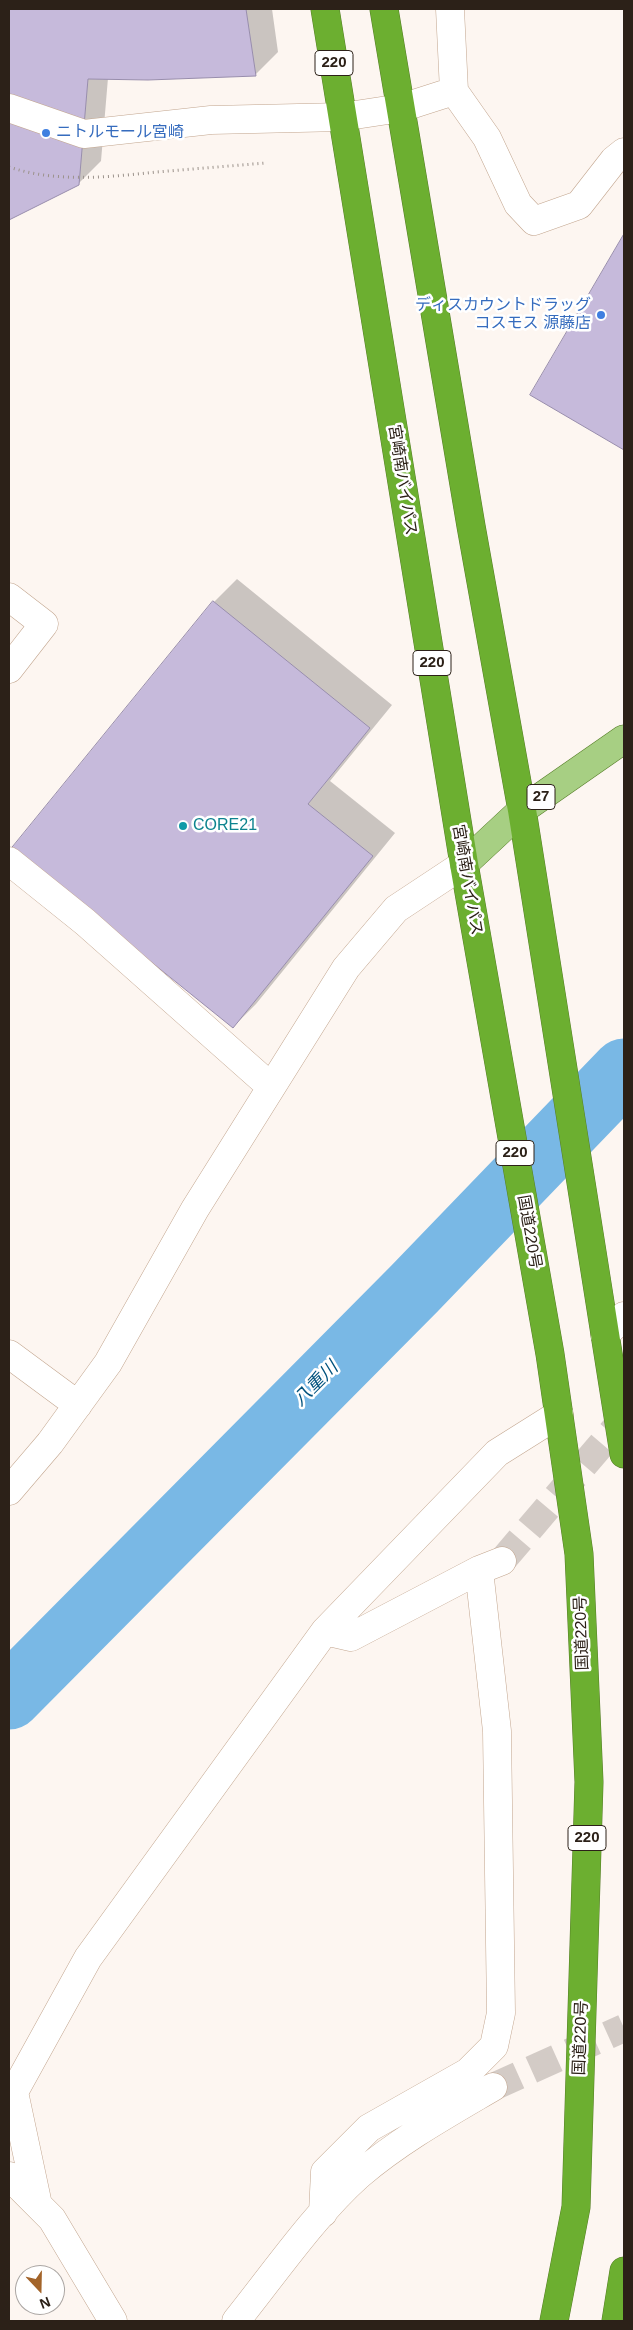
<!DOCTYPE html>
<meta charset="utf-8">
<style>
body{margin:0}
#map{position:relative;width:633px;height:2330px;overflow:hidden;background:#fdf6f1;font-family:Arial,sans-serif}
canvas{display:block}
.frame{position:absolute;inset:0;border:10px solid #2c2118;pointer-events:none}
.north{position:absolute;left:15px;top:2265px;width:50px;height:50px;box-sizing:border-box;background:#fff;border:1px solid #aba6a3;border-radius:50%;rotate:159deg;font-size:14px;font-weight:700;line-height:20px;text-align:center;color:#2c2118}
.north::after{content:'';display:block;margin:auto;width:18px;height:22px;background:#a3642a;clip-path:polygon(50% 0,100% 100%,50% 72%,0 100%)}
</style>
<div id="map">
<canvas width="633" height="2330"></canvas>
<div class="frame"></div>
<div class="north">N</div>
</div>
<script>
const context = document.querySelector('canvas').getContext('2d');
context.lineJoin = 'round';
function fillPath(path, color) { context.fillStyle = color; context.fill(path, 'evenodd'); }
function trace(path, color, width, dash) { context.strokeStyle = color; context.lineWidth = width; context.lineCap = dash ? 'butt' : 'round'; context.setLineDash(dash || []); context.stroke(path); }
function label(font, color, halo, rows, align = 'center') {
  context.font = font + ' Arial,"Noto Sans JP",sans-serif'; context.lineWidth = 5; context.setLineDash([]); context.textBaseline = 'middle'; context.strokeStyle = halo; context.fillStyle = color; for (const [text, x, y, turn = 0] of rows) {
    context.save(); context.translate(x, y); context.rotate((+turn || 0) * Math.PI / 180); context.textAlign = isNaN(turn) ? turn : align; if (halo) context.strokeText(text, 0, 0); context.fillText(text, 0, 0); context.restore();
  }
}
fillPath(new Path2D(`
 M9 9H272L278 52 255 75 108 78 101 161 78 184 9 218Z
 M624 237V448L532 394Z
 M237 579 392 705 330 781 395 833 256 1004 233 1027 214 602Z`), '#0003');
trace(new Path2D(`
 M9 1697 414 1289 624 1071`), '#79b8e5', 65);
const building = new Path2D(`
 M9 9H246L256 76 148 80 88 79 79 185 9 220Z
 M624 234V450L530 395Z
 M213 601 370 728 308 804 373 856 233 1028 11 849Z`);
fillPath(building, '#c6badb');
trace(building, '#988dac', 1);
trace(new Path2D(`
 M502 1561 624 1418
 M493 2087 624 2028`), '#d3cbc6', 28, [28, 14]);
const minor = new Path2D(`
 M450 9 454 91 487 138 518 204 534 221 579 205 614 160 624 152
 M9 108 84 134 211 120 342 117 401 108 454 91
 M9 597 44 624 9 669
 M9 861 85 922 270 1086
 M605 1335 624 1316
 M9 1354 78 1405
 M9 1491 50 1443 108 1363 195 1209 346 968 396 909 464 864
 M479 1570 502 1561
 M9 2176 52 2219 113 2321
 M38 2205 14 2092 88 1958 325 1631 497 1453 559 1414
 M323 2213 325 2172 369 2128 468 2072 494 2046 501 2013 497 1731 479 1570 351 1637 325 1631
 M236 2321C273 2275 315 2214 359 2175 400 2140 447 2114 493 2087`);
const major = new Path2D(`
 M464 864 522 810 624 739`);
const highway = new Path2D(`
 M325 9 464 864 550 1354 579 1554 589 1782 576 2207 554 2321
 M384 9 471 526 522 810 624 1454
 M616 2321 624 2271`);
trace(minor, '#c2a58e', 29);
trace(major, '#567d28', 29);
trace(highway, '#567d28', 29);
trace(new Path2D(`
 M9 167C57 183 108 177 157 172 193 169 229 166 265 163`), '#9b928b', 3, [1, 4]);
trace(minor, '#fff', 28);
trace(major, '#a7cf83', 28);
trace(highway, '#6caf30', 28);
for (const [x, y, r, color] of [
 [46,133,5,"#3f7fe0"],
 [601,315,5,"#3f7fe0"],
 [183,826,5,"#0f9aa8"]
]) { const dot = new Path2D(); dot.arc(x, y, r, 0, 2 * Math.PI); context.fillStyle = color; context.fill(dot); trace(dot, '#fff', 2); }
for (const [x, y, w] of [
 [334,63,38],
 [432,663,38],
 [541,797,28],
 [515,1153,38],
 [587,1838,38]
]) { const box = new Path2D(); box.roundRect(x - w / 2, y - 12.5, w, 25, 4); context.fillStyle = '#fff'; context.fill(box); trace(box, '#2c2118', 1); }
label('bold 15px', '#2c2118', null, [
 ["220",334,63],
 ["220",432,663],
 ["27",541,797],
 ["220",515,1153],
 ["220",587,1838]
]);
label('16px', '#366cbe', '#fff', [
 ["ニトルモール宮崎",56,133],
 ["ディスカウントドラッグ",591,306,"right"],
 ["コスモス 源藤店",591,324,"right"]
], 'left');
label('16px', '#2c2118', '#fff', [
 ["宮崎南バイパス",402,480,81],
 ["宮崎南バイパス",467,880,80],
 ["国道220号",529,1232,80],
 ["国道220号",582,1633,-92],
 ["国道220号",581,2038,-88]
]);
label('16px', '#0d838f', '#fff', [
 ["CORE21",193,826]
], 'left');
label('italic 18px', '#00527d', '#fff', [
 ["八重川",316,1384,-45]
]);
</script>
